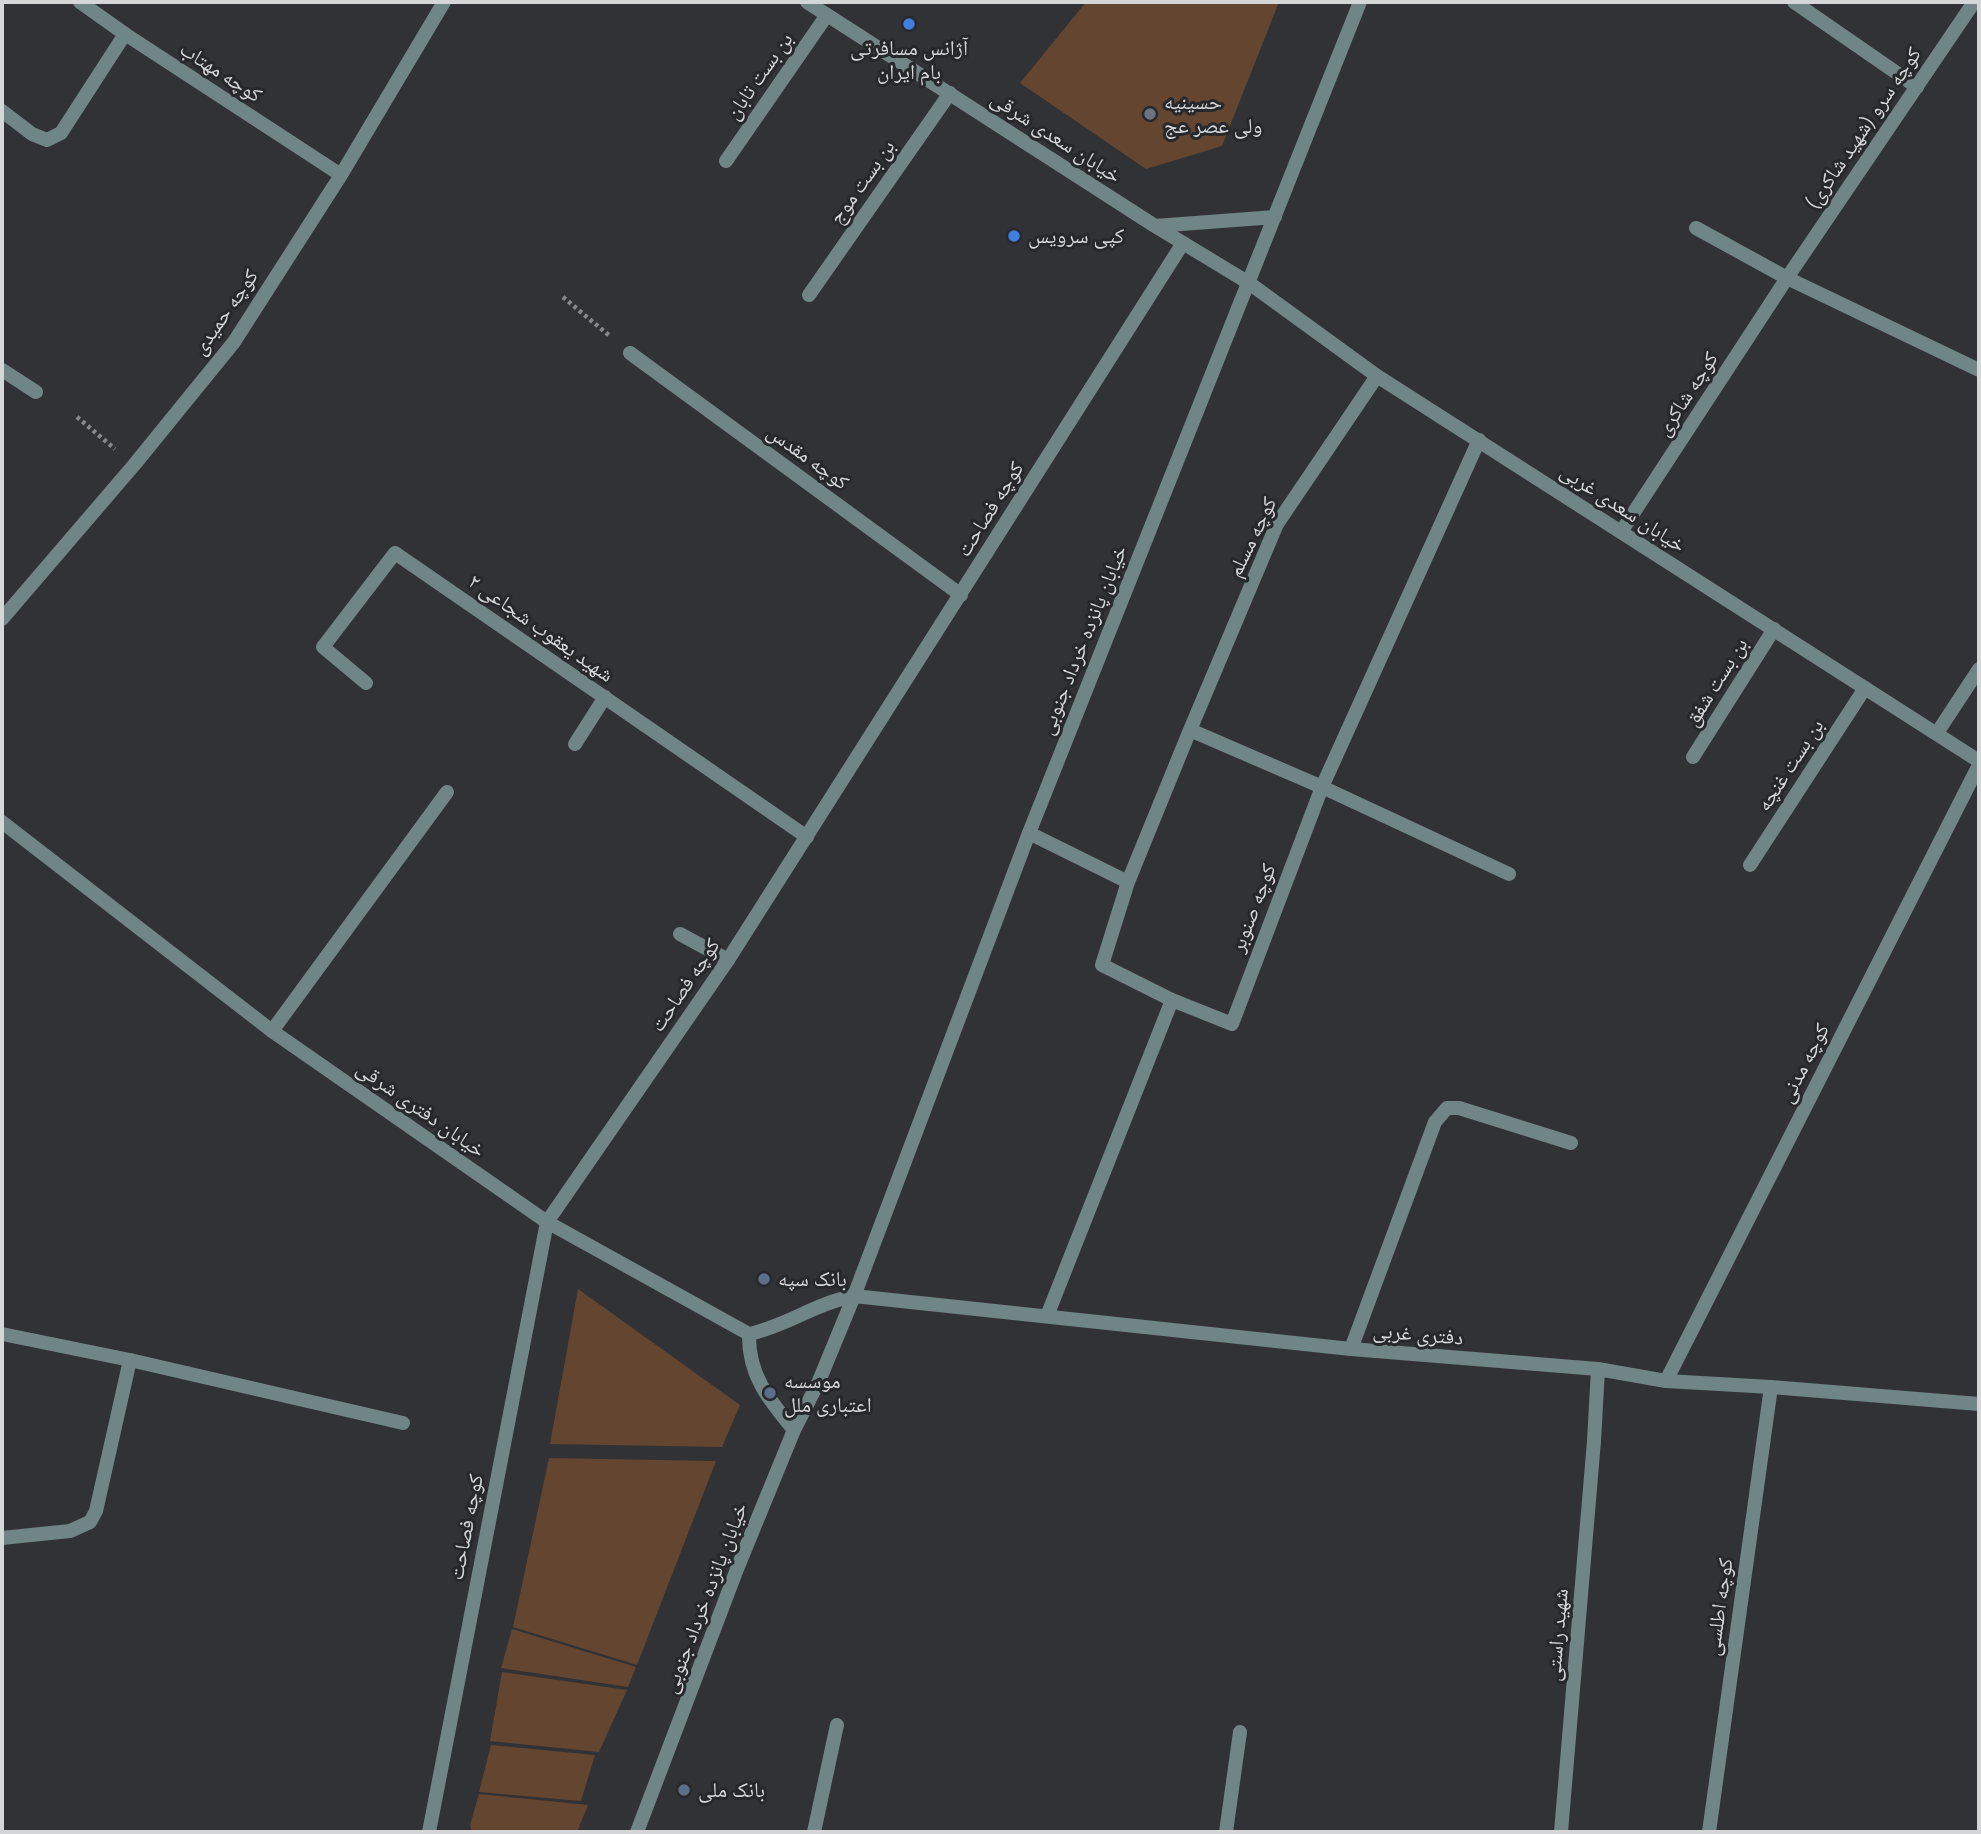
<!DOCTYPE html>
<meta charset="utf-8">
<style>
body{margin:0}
#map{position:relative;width:1981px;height:1834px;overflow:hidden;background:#313236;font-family:Ubuntu,sans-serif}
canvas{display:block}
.frame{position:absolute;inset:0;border:4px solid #d5d6d8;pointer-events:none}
</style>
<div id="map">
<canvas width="1981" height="1834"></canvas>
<div class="frame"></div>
</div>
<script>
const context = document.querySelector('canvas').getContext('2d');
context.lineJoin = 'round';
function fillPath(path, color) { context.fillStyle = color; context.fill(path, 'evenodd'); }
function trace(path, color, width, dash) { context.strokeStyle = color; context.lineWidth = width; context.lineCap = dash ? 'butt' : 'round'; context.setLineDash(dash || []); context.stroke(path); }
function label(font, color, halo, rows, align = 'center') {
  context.font = font + ' Ubuntu,"Noto Naskh Arabic",sans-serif'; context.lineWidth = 6; context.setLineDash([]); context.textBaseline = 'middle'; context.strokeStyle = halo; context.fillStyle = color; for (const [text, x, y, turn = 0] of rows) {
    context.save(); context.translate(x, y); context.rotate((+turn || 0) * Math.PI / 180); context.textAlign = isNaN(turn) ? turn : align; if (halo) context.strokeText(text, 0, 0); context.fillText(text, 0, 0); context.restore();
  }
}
fillPath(new Path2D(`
 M1086 2H1279L1222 146 1146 169 1020 83Z
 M578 1289 740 1405 722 1447 550 1444Z
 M549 1458 716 1461 637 1665 513 1627Z
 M512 1629 636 1667 628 1687 501 1668Z
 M502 1672 627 1690 599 1752 490 1741Z
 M491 1745 595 1755 581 1801 479 1792Z
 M479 1794 588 1805 577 1832H472L470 1825Z`), '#634530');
trace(new Path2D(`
 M563 297 611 337
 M77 417 115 449`), '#87888a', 4.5, [3.5, 3.5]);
trace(new Path2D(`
 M1794 2 1917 87
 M2 111 32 134 47 140 61 133 125 34
 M726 161 827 15
 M1696 228 1787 278
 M809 295 950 93
 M630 353 961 595
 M366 683 323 647 395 553 807 837
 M1190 730 1277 524 1377 376
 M575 744 605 697
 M1693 757 1774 629
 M1029 833 1128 882
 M1750 865 1865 688
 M680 934 728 960
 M1172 1000 1102 965 1128 882 1190 730 1322 787 1509 874
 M272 1031 447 792
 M1047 1316 1172 1000 1232 1024 1322 787 1479 440
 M1351 1349 1435 1122 1447 1108H1459L1571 1143
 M130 1360 403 1423
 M1594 1441 1598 1369
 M814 1832 837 1725
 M1226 1832 1240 1732`), '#708586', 14);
trace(new Path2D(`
 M80 2 125 34 341 175
 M1787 278 1979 370
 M2 370 36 392
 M1621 532 1787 278 1974 2
 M2 619 134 465 234 342 341 175 444 2
 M1937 733 1979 669
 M2 1334 130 1360 96 1511 90 1522 70 1531 2 1538
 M1666 1381 1979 765
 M429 1832 547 1222 728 960 1183 243
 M1561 1832 1594 1441
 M1709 1832 1771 1387`), '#708586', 14);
trace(new Path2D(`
 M807 2 1155 226 1249 283 1377 376 1979 761
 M1155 226 1275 217
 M2 822 272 1031 547 1222 749 1334C748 1375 769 1400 794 1430
 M749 1334C786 1326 816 1303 854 1296L1351 1349 1598 1369 1666 1381 1771 1387 1979 1404
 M637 1832 737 1569 794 1430 819 1381 854 1296 1029 833 1360 2`), '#708586', 14);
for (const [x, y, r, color] of [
 [909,24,7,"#3f7fe0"],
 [1150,114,7,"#6b7280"],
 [1014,236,7,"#3f7fe0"],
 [764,1279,7,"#5c6f8a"],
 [770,1393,7,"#5c6f8a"],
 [684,1790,7,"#5c6f8a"]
]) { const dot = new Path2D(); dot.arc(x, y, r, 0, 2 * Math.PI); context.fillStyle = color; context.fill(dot); trace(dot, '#27282c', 2.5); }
label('21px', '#d5d6d8', '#27282c', [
 ["آژانس مسافرتی",909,48,"center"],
 ["بام ایران",909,72,"center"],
 ["حسینیه",1164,102],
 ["ولی عصر عج",1164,126],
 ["کپی سرویس",1028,236],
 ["بانک سپه",778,1279],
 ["موسسه",784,1381],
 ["اعتباری ملل",784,1405],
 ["بانک ملی",698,1790]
], 'left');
label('21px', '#d5d6d8', '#27282c', [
 ["کوچه مهتاب",221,72,33],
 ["بن بست تابان",759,76,-55],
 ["کوچه سرو (شهید شاکری)",1863,128,-56],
 ["خیابان سعدی شرقی",1056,137,33],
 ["بن بست موج",862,182,-55],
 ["کوچه حمیدی",225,312,-55],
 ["کوچه شاکری",1687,394,-57],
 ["کوچه مقدس",808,457,36],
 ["خیابان سعدی غربی",1623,508,33],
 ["کوچه فصاحت",990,509,-58],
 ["کوچه مسلم",1252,537,-64],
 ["شهید یعقوب شجاعی ۲",541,628,35],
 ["خیابان پانزده خرداد جنوبی",1083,640,-68],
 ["بن بست شفق",1716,682,-58],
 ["بن بست غنچه",1790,765,-57],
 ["کوچه صنوبر",1253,908,-69],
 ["کوچه فصاحت",685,985,-56],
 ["کوچه مدنی",1804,1063,-63],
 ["خیابان دفتری شرقی",421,1109,35],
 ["دفتری غربی",1418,1334,5],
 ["کوچه فصاحت",466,1527,-79],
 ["خیابان پانزده خرداد جنوبی",705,1598,-69],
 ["کوچه اطلسی",1719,1607,-82],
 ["شهید راستی",1557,1635,-85]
]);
</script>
